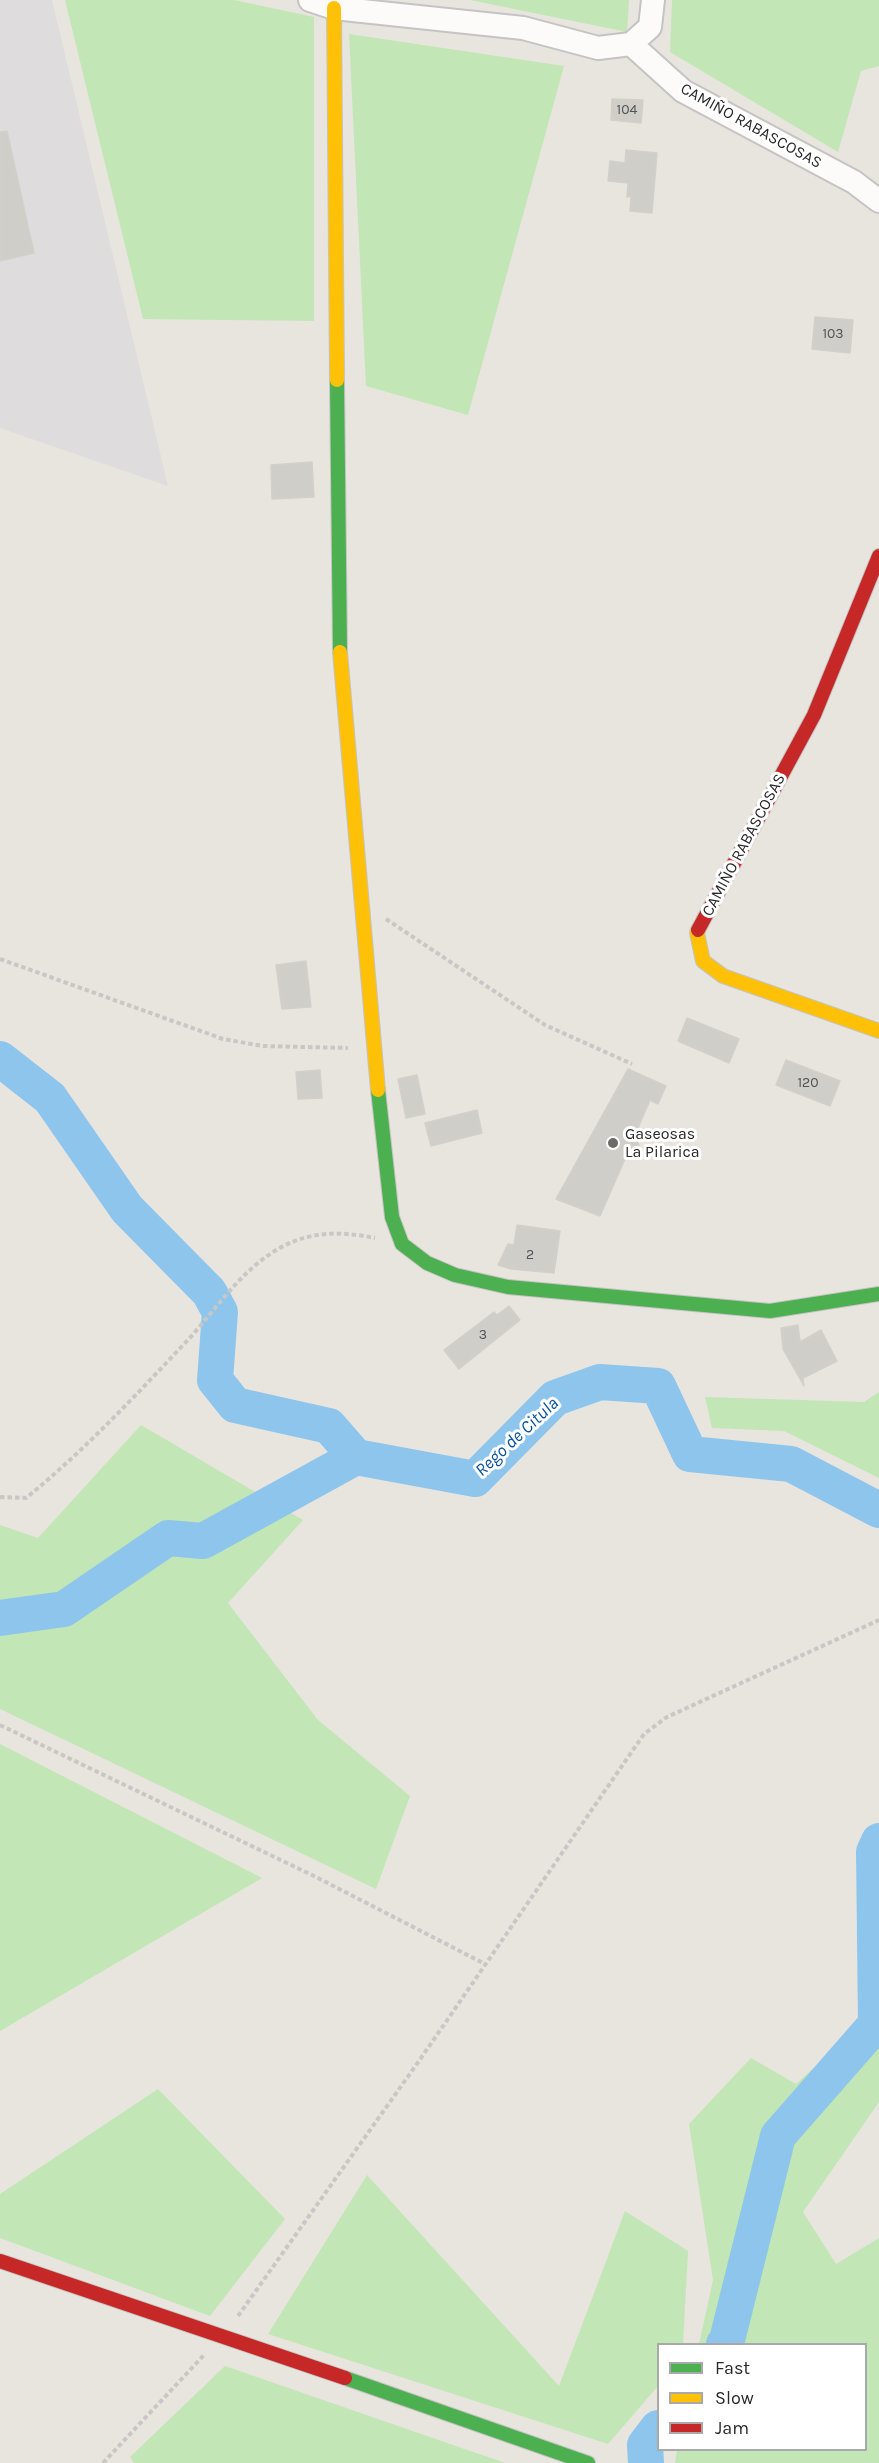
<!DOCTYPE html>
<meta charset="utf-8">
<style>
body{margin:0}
#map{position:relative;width:879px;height:2463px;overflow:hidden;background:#e8e5de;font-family:Karla,sans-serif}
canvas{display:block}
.legend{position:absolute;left:657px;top:2343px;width:210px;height:108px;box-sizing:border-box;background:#fff;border:2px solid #a9a9a9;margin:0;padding:8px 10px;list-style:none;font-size:18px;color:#292929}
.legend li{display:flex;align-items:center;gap:12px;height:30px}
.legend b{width:30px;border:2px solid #a9a9a9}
</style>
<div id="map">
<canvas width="879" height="2463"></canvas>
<ul class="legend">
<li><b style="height:8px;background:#4caf50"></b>Fast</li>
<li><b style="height:8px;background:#ffc107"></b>Slow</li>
<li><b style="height:8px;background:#c62828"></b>Jam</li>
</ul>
</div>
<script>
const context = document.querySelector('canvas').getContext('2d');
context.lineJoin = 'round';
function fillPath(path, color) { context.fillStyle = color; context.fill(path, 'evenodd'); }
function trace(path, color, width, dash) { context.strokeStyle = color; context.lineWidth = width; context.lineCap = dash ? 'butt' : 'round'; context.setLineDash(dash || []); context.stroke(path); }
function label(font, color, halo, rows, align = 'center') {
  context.font = font + ' Karla,sans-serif'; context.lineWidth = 6; context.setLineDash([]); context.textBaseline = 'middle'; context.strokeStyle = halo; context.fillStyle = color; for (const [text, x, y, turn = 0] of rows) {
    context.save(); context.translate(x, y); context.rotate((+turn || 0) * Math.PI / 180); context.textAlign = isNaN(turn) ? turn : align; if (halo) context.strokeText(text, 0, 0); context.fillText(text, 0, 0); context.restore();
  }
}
fillPath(new Path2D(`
 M0 0H52L168 486 0 428Z`), '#dfdcdd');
fillPath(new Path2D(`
 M65 0H234L314 17V321L143 319Z
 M470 0H629L627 32Z
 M672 0H879V66L861 71 838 152 670 52Z
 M349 34 564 66 468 415 366 386Z
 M879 1392V1478L784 1431 712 1428 705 1397 864 1402Z
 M141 1425 303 1520 228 1603 318 1720 410 1796 376 1889 0 1709V1525L38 1538Z
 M0 1744 262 1878 0 2031Z
 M864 2022 879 2032V2102L803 2212 836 2264 879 2238V2463H675L677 2450H866V2344H699L713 2280 689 2124 751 2058 796 2084Z
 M158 2089 285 2219 210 2316 0 2238V2194Z
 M367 2175 559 2386 625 2211 688 2251 683 2344H658V2386L608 2444 268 2334Z
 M225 2366 505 2463H134L130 2457Z`), '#c2e6b5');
trace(new Path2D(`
 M0 1059 50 1098 127 1209 209 1292 220 1312 215 1380 235 1405 329 1426 356 1457
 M0 1618 64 1609 168 1538 203 1541 356 1457 475 1479 555 1398 600 1382 658 1386 690 1454 791 1464 879 1510
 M724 2344 727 2340 778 2136 876 2024 874 1852 879 1841
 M646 2463 645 2445 658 2428`), '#8ec5ed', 36);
const building = new Path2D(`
 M612 99 643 100 641 123 611 120Z
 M7 131 34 253 0 261V132Z
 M626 150 657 153 652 213 630 211 631 196 627 197 628 183 608 181 610 161 625 163Z
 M815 317 853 320 850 353 812 349Z
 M312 462 314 497 272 499 271 465Z
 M306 961 311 1007 282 1009 276 965Z
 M687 1018 739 1039 729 1063 678 1041Z
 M786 1060 840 1081 830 1106 776 1085Z
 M628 1069 666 1086 658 1104 650 1100 635 1135 639 1146 636 1154 625 1159 600 1216 556 1199Z
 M320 1070 322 1098 298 1099 296 1072Z
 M417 1075 425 1114 406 1118 398 1079Z
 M477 1110 482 1133 431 1146 425 1123Z
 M517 1225 560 1231 554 1273 511 1269 498 1265 508 1244 514 1245Z
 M509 1306 520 1320 459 1369 444 1350 494 1312 497 1315Z
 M798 1325 800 1342 821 1330 837 1361 803 1378 804 1386 783 1349 781 1328Z`);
fillPath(building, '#d0cec9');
trace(building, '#d3d0ca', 1.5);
const street = new Path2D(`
 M310 0 334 8 523 28 598 48 631 44 683 91 854 182 879 201
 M631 44 650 27 653 0`);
const fast = new Path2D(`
 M337 380 340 652
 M378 1090 392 1217 402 1244 427 1263 455 1275 508 1287 770 1311 879 1294
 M345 2378 588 2463`);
const slow = new Path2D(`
 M334 8 337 380
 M340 652 378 1090
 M698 930 697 933 703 961 723 976 879 1031`);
const jam = new Path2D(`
 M698 930 814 715 879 556
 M0 2261 345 2378`);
trace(street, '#c5c3c4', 26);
trace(fast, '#c5c3c4', 16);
trace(slow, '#c5c3c4', 16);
trace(jam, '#c5c3c4', 16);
trace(new Path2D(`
 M386 919 545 1025 632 1064
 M0 959 223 1039 263 1046 348 1048
 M0 1497 26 1498C84 1451 135 1396 186 1342 215 1311 240 1271 278 1249 309 1231 341 1231 375 1238
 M0 1725 316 1877 485 1964
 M238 2316 419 2061 644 1734 667 1717 879 1620
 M103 2463 204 2355`), '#c8c7c6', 4, [4.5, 3]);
trace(street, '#fcfbfa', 22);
trace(fast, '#4caf50', 14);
trace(slow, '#ffc107', 14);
trace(jam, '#c62828', 14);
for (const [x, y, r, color] of [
 [613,1143,6,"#6c6b68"]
]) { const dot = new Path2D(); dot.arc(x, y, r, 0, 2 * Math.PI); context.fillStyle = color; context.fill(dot); trace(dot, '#fff', 2); }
label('14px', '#545352', null, [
 ["104",627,110],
 ["103",833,334],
 ["120",808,1083],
 ["2",530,1255],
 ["3",483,1335]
]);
label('16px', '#292929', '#fff', [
 ["CAMIÑO RABASCOSAS",751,126,29],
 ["CAMIÑO RABASCOSAS",744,845,-62]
]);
label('16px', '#292929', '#fff', [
 ["Gaseosas",625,1134],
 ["La Pilarica",625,1152]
], 'left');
label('italic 18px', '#07529e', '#fff', [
 ["Rego de Citula",517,1437,-43]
]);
</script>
